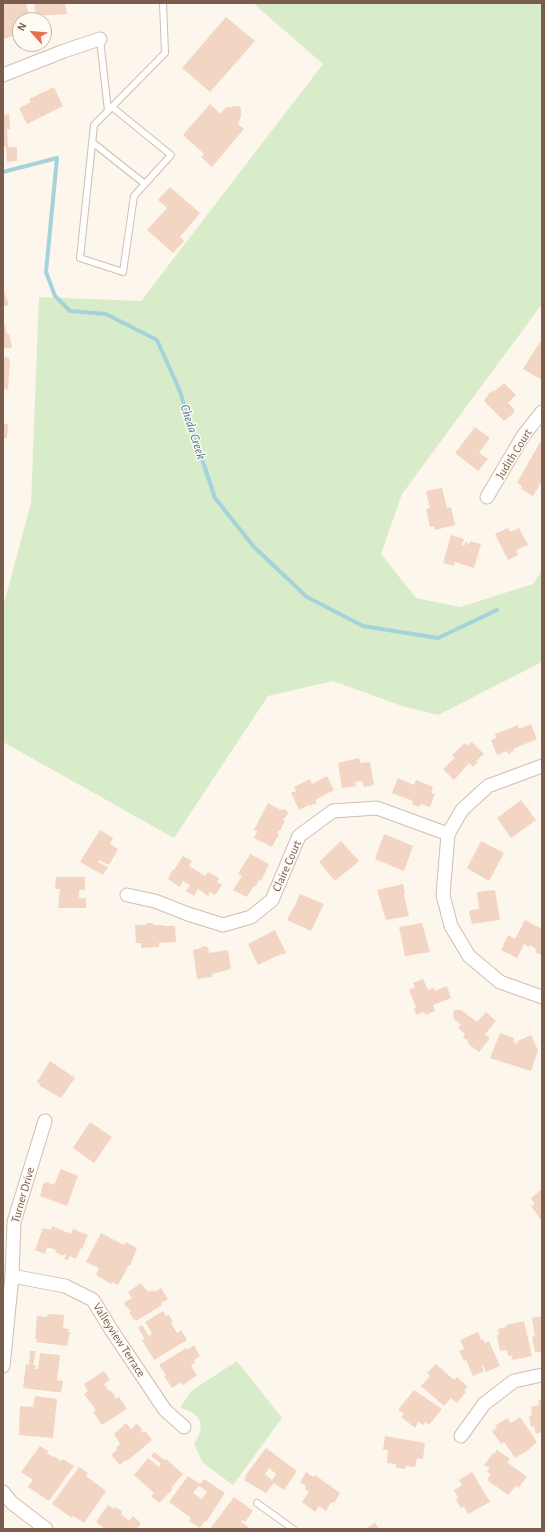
<!DOCTYPE html>
<style>
body{margin:0}
#map{position:relative;width:545px;height:1532px;overflow:hidden;background:#fdf6ec;font-family:"Alegreya Sans",sans-serif}
canvas{display:block}
.frame{position:absolute;inset:0;border:4px solid #7a5c4d;pointer-events:none}
.north{position:absolute;left:12px;top:12px;width:40px;height:40px;box-sizing:border-box;background:#fffaf3;border:1px solid #cabbb1;border-radius:50%;rotate:297deg;font-size:11px;font-weight:700;line-height:16px;text-align:center;color:#7a5c4d}
.north::after{content:'';display:block;margin:auto;width:14px;height:18px;background:#e76f51;clip-path:polygon(50% 0,100% 100%,50% 72%,0 100%)}
</style>
<div id="map">
<canvas width="545" height="1532"></canvas>
<div class="frame"></div>
<div class="north">N</div>
</div>
<script>
const context = document.querySelector('canvas').getContext('2d');
context.lineJoin = 'round';
function fillPath(path, color) { context.fillStyle = color; context.fill(path, 'evenodd'); }
function trace(path, color, width, dash) { context.strokeStyle = color; context.lineWidth = width; context.lineCap = dash ? 'butt' : 'round'; context.setLineDash(dash || []); context.stroke(path); }
function label(font, color, halo, rows, align = 'center') {
  context.font = font + ' "Alegreya Sans",sans-serif'; context.lineWidth = 3; context.setLineDash([]); context.textBaseline = 'middle'; context.strokeStyle = halo; context.fillStyle = color; for (const [text, x, y, turn = 0] of rows) {
    context.save(); context.translate(x, y); context.rotate((+turn || 0) * Math.PI / 180); context.textAlign = isNaN(turn) ? turn : align; if (halo) context.strokeText(text, 0, 0); context.fillText(text, 0, 0); context.restore();
  }
}
fillPath(new Path2D(`
 M253 3H542V304L402 494 381 554 416 598 460 607 533 584 542 570V662L438 715 402 706 333 681 268 696 174 838 3 742V607L31 503 39 297 141 301 323 64Z
 M237 1361 282 1418 233 1485 203 1463 194 1444C207 1425 201 1413 180 1408L191 1391Z`), '#d8ecc9');
trace(new Path2D(`
 M3 172 57 158 46 272 55 296 70 311 106 314 157 340 179 389 215 498 254 547 307 597 363 626 438 638 497 610`), '#a5d3da', 4);
fillPath(new Path2D(`
 M8 3H26L30 20H20V34L3 39V5L8 4Z
 M34 3H65L67 14 36 16Z
 M226 17 255 41 210 92 182 68Z
 M54 87 63 106 27 124 19 108 31 102 29 99Z
 M210 104 221 114 223 110 227 107 239 106 241 109V117L238 124 244 129 212 167 201 157 204 154 183 135Z
 M9 114 10 129H7L8 147H17V161L7 162 6 147H3V115Z
 M170 187 200 213 180 237 184 241 173 253 147 230 167 208 158 200Z
 M3 289 9 305 3 307Z
 M3 325H5L7 334H9L12 347 3 349Z
 M540 342 542 343V380L523 369Z
 M3 357 9 358V360H10L8 390 3 389Z
 M504 383 516 395 508 403 514 409V413L504 421 484 401 490 392 491 393 494 390 495 391Z
 M3 424H8L7 438H3Z
 M475 427 490 438 479 453 488 459 478 471 455 453Z
 M540 442 542 443V481L533 496 521 489 522 486 517 483Z
 M442 488 447 508 451 507 455 525 435 530 434 526 430 527 426 509 430 508 426 491Z
 M508 528 510 532 519 528 528 545 516 550 518 555 508 560 495 534Z
 M451 535 464 539 462 545H465V542L469 544 470 541 481 544 474 568 455 562 454 566 443 563Z
 M531 724 537 739 513 749 514 751 508 754 507 751 497 755 491 740 496 738 495 734 518 725 519 729Z
 M472 742 484 754 476 761 478 762 473 767 469 763 454 780 443 769 455 758 452 755 465 743 467 746Z
 M359 758 360 763 370 762 374 785 364 787 362 781 355 782 356 786 342 788 338 763Z
 M327 776 334 790 315 800 317 803 309 806 308 804 307 806 299 810 291 793 296 791 294 787 310 779 312 784Z
 M398 778 414 785 416 780 433 787 431 793 435 794 430 807 421 804 419 807 412 804 413 801 392 793Z
 M521 800 536 820 511 838 497 818Z
 M268 803 281 810 283 809 287 811 288 814 283 820 285 821 280 831 279 830 277 833 279 834 272 847 254 838 257 831 254 830Z
 M100 830 113 838 110 844 118 849 109 865 99 860 98 862 108 867 103 875 80 862Z
 M384 834 413 846 404 871 375 859Z
 M341 841 359 861 335 881 319 862Z
 M481 841 504 853 489 881 467 868Z
 M250 854 269 864 261 881 259 880 256 886 253 887 247 897 233 890 242 876 238 874Z
 M183 856 192 861 189 866 205 876 208 872 219 878 217 882 222 885 215 895 210 892 208 896 198 889 194 896 186 891 190 885 183 881 180 887 168 879 173 869 174 870Z
 M56 877H85V890H79V898H86V908H58L60 889H55Z
 M403 884 405 894 404 895 409 916 386 920 377 890Z
 M495 890 500 920 472 924 469 912 471 910 479 909 477 892Z
 M300 894 324 904 311 931 287 920 296 903 299 904 296 903Z
 M525 920 542 929V955L535 952 537 950 530 945 529 947 524 944 517 958 501 950 508 935 515 939Z
 M146 923H153V925H164L163 926H175L176 942 159 943V947L141 948V943H136L135 925H146Z
 M422 923 430 952 405 956 399 927Z
 M275 930 286 953 282 955 281 954 258 965 248 944Z
 M202 946 208 947 209 953 228 950 231 969 212 974V977L197 979 193 950 201 948Z
 M423 979 428 990 433 988 435 991 447 986 451 998 433 1005 435 1011 426 1015 424 1012 416 1015 414 1008 416 1007 409 990 415 987 413 983Z
 M455 1010H461L477 1022 486 1012 496 1021 485 1034 490 1038 479 1052 467 1043 469 1042 463 1037 465 1034 458 1028 461 1025 454 1019 453 1013Z
 M500 1033 514 1038 513 1042 518 1044V1041L531 1035 538 1050 531 1071 490 1058Z
 M50 1061 75 1078 61 1098 40 1086V1084L37 1082Z
 M90 1122 112 1137 94 1163 73 1148Z
 M61 1169 78 1176 67 1206 40 1196 43 1184 47 1182 54 1185Z
 M542 1189V1219L541 1220 531 1206 535 1204 531 1198Z
 M52 1226 71 1234 73 1229 88 1235 82 1249 81 1248 76 1259 70 1256 68 1260 64 1259 66 1255 64 1254 63 1256 55 1252 56 1250 47 1247 45 1254 35 1250 43 1228 51 1230Z
 M101 1233 124 1245 126 1242 137 1248 130 1266 129 1265 118 1285 112 1282 111 1284 96 1275 99 1268 86 1262Z
 M141 1283 148 1292 153 1290 154 1292 161 1288 168 1299 161 1303 162 1305 136 1321 135 1319 134 1320 129 1312 131 1311 124 1304 125 1302 132 1298 128 1292Z
 M163 1311 166 1316 169 1315 173 1322 171 1323 177 1333 181 1330 187 1340 154 1360 142 1340 145 1339 138 1328 142 1325 149 1336 152 1333 145 1322Z
 M48 1314 64 1315 63 1328 69 1329 68 1332H70L67 1346 36 1342 37 1339H35L37 1316 47 1317Z
 M542 1316V1354H541L540 1352H535L532 1337 535 1336 532 1318Z
 M524 1321 532 1356 513 1360 511 1355 508 1356 507 1350 500 1351 497 1335H499L498 1329 506 1327V1325Z
 M478 1332 481 1340 483 1339 485 1343 489 1341 500 1366 486 1372 483 1365 482 1366 484 1371 473 1376 466 1360 464 1361 459 1351 464 1349 460 1340Z
 M194 1345 200 1356 194 1360 195 1362 191 1366 197 1375 183 1385 181 1382 172 1388 164 1376 166 1375 159 1365 186 1348 187 1350Z
 M30 1351H36L33 1365H36L35 1369H38L40 1353 60 1355 57 1380 63 1381 61 1392H56L23 1388 26 1364 29 1365Z
 M436 1364 454 1380 457 1377 468 1387 464 1390 466 1392 457 1403 451 1398 444 1406 421 1386 430 1376 427 1373Z
 M104 1371 110 1380 104 1384 109 1391 110 1390 116 1397 114 1398 115 1399 119 1397 127 1409 102 1425 93 1412 96 1410 84 1394 88 1391 84 1384Z
 M414 1390 442 1409 429 1425 425 1422 423 1425 418 1422 415 1428 401 1417 404 1414 398 1410Z
 M35 1396 57 1399 53 1438 19 1435 20 1406 33 1407Z
 M542 1399V1432L536 1434 534 1426 531 1427 529 1416 532 1415 531 1407 539 1405 538 1400Z
 M520 1417 537 1442 530 1448V1449L515 1458 504 1442 501 1444 492 1431 497 1428 495 1426 507 1418 511 1423Z
 M126 1423 131 1429 136 1424 138 1425 142 1429 141 1431 143 1433 145 1431 152 1440 127 1461 126 1460 120 1465 111 1455 117 1450 116 1448 120 1444 114 1434Z
 M385 1436 425 1443 423 1459 417 1458 415 1467 406 1466 405 1469 396 1468V1464L387 1463 388 1450H383Z
 M40 1446 48 1451 47 1453 53 1457 54 1456 61 1461 63 1459 74 1466 49 1501 28 1487 33 1480 21 1472Z
 M266 1448 297 1471 284 1490 274 1483 266 1493 244 1480 246 1477 245 1476ZM270 1467V1469L276 1474 272 1480 265 1474Z
 M497 1450 510 1459 507 1462 527 1477 518 1488 516 1486 513 1489 508 1495 487 1480 491 1474 487 1472 490 1468 484 1465 493 1453 494 1454Z
 M154 1452 164 1460 166 1459 183 1474 171 1488 173 1489 159 1503 151 1496 154 1493 134 1475 148 1458 159 1467 161 1464 151 1456Z
 M79 1467 88 1473 86 1476 106 1491 84 1523 73 1516 72 1518 52 1504Z
 M306 1472 313 1477 315 1475 340 1493 334 1503 332 1502 330 1504 326 1511 319 1506 315 1512 302 1502 309 1492 305 1489 306 1486 300 1482Z
 M472 1472 490 1502 468 1514 464 1507 461 1508 456 1500 458 1498 454 1490 462 1485 459 1480Z
 M188 1476 200 1484 204 1479 225 1493 206 1522 205 1521 200 1528 189 1521 191 1518 169 1502ZM199 1486 207 1492 202 1499 193 1493Z
 M234 1497 253 1511 245 1522 242 1520 241 1522 251 1529H210Z
 M108 1505 114 1509 115 1507 122 1511 121 1514 129 1521 133 1516 141 1523 137 1529H105L96 1522Z
 M375 1523 379 1529H365Z`), '#f3d5c3');
const lane = new Path2D(`
 M100 39 108 111
 M112 107 171 155 134 196 123 272 80 258 94 125 165 53 163 3
 M92 142 145 184
 M257 1503 293 1529`);
const street = new Path2D(`
 M3 75 64 51 100 39
 M487 497 523 436 542 412
 M542 766 488 786 462 810 448 834 443 895 451 926 469 956 500 982 542 997
 M127 895 155 901 188 914 223 925 251 917 272 900 299 836 333 811 377 808 448 834
 M12 1276 65 1286 93 1300 112 1331 165 1410 184 1427
 M3 1366 12 1276 14 1222 45 1121
 M461 1436 484 1404 514 1381 542 1375
 M3 1492 12 1503 46 1529`);
trace(lane, '#d1beb0', 8);
trace(street, '#d1beb0', 15);
trace(lane, '#fff', 6);
trace(street, '#fff', 13);
label('12px', '#7a5c4d', '#fffaf3', [
 ["Judith Court",514,454,-58],
 ["Claire Court",287,866,-66],
 ["Turner Drive",23,1195,-74],
 ["Valleyview Terrace",119,1340,57]
]);
label('italic 13px', '#437c86', '#fffaf3', [
 ["Cheda Creek",193,432,72]
]);
</script>
